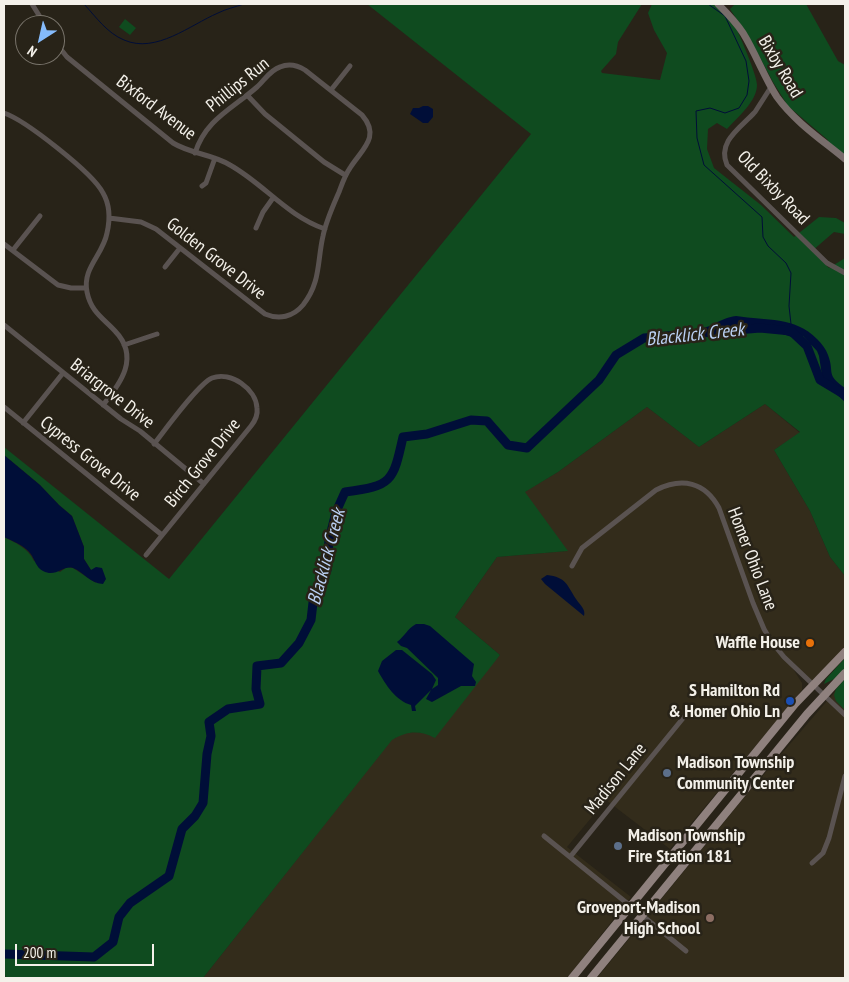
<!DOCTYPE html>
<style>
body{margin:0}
#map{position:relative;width:849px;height:982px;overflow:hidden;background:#282318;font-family:"PT Sans Narrow",sans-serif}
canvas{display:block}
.frame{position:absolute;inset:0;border:5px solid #f4f1ea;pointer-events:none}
.north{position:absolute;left:15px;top:15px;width:50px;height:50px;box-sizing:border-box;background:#282318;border:1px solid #7a756c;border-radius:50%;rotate:215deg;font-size:14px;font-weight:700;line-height:20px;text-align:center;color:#f4f1ea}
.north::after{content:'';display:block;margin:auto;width:18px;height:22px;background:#85bbfb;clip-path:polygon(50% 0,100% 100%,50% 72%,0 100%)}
.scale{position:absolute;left:15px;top:944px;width:139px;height:22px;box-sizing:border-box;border:2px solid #f4f1ea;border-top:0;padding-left:6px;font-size:15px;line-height:18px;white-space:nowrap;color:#f4f1ea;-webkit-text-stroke:4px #282318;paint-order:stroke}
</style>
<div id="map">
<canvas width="849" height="982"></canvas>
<div class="frame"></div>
<div class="north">N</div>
<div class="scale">200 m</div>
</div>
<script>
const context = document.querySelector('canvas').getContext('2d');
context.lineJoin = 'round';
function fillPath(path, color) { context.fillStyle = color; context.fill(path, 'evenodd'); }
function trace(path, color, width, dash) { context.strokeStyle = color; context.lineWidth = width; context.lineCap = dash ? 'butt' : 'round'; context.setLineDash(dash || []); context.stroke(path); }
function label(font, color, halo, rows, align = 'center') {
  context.font = font + ' "PT Sans Narrow",sans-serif'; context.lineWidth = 5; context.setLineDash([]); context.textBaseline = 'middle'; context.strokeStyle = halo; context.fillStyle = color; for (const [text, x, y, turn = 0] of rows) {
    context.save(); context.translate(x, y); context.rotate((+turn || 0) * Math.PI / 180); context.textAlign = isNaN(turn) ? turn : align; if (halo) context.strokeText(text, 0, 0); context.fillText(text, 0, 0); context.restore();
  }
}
fillPath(new Path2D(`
 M765 404 800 433 774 450 810 511 830 557 845 576V653L810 682 790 664 802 683V690L670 849 606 800 567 847 631 897 567 978H203L392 739 403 733 415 732 426 733 500 655 455 617 497 557 567 551 524 492 558 472 647 407 699 447Z
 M845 680V978H597L747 794Z`), '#332c1b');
fillPath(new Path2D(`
 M367 4H642L618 42 616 54 601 71 602 73 660 80 667 53 654 30 648 13 652 4H714C722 9 730 18 735 26 740 36 757 75 757 85 757 101 738 117 727 129L717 123 708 129 707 149 714 168 761 205 794 237 819 217 836 218 845 223V234L834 232 812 251 829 268 845 258V576L830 557 810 511 774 450 800 432 765 404 699 447 647 407 558 472 525 492 568 551 497 557 455 617 500 655 435 738C419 730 407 731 392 740L203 978H6L4 971V537C16 543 28 548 34 561L60 572 67 567 73 568 96 583 91 570 84 559V547L72 516 59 505 40 485 4 455V447L169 579 531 134Z
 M735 4H806L838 61 845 65V159L826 143 828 140 788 106 773 82 750 39 730 9Z
 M125 19 136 28 130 35 119 27Z
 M845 658V669L834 679 824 684 826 679Z
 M845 679V710L836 701 834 695 836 689Z`), '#0f4b1f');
fillPath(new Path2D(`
 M423 106H428L433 109V117L428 123H423L410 114 413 108H419Z
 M736 316C767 321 794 316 817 339 822 344 826 349 828 355 835 373 825 374 845 388V402L823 382 819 356 817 351 803 336 796 335 795 338 766 329 744 325H738L696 340 693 329C713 329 718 318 736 316Z
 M4 455 40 485 59 505 72 516 84 547V559L91 570 96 567 102 568 106 579 103 584C89 583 85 573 73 568 63 565 56 578 43 571 36 568 35 559 30 553 24 545 12 541 4 537Z
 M547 575C566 577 567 585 576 599 580 605 586 609 584 616L545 584 541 579Z
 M416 624H424L430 626 474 664 472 676 476 682 475 686H461L432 702 426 699 431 690 415 706 416 711H412L411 705C396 701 385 684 378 671L382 661 396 650H402L432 674 436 680 432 689 438 685V678L407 648 401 646 397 642C405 636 407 629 416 624Z`), '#000e38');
trace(new Path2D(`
 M84 4C96 17 107 33 124 40 156 54 190 25 218 13 226 9 235 7 244 4
 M708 4 725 16 746 61 749 81 747 95 739 108 725 113 710 108 696 111 697 138 704 165 762 217 763 237 768 246 786 263 791 273 789 306 791 324`), '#000e38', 1);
trace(new Path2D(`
 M4 954 94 957 113 942 119 917 130 903 169 876 182 829 195 816 203 803 207 754 211 736 209 722 228 709 260 704 256 689 257 666 281 663 299 643 311 620 314 594 327 570 329 540 336 512 345 492C392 486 393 482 403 437L427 434 471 420 487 421 508 445 527 448 599 380 616 355 644 338 760 328 791 331 807 346 820 380 845 395`), '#000e38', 9);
trace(new Path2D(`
 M32 4 45 25
 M55 42 67 57 173 143C191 154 212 154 230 165 264 184 287 216 325 229
 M331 90 350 66
 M247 95 265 114 324 162 345 175
 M755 112 771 87
 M4 113C25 120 93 173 103 193 110 205 110 220 107 233 103 255 82 268 87 292 91 312 103 318 115 331 140 357 121 383 103 405
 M754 113C740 128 717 142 727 165L827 263 845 273
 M202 186 206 183 215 158
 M109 218 141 222 156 229 265 314C279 320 293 317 303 305 321 282 317 262 323 236 326 221 333 206 339 192 342 184 345 175 350 168 362 149 381 137 362 115L305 70C297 65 289 63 280 67 270 70 264 81 257 87 232 109 206 119 195 153
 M256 228 263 212 273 198
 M4 244 58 285 71 288H86
 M13 250 40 216
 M165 267 180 248
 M4 325 121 419 140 431 204 484
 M124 345 157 334
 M4 407 162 535
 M23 423 63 373
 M146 555 251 426C255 421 258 415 257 408 256 389 231 371 212 378 199 383 165 430 154 444
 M572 566 582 548 656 490C682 477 705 482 719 508L753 603 764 629 771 641 784 657 845 715
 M544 836 686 951
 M570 857 684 717
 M812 863 823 853 829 838 845 776`), '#5a5351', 5);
trace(new Path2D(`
 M718 4C727 13 736 22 743 33 756 54 764 77 777 97 795 122 822 140 845 159`), '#786d6b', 7);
trace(new Path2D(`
 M572 978 795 704 845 652
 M591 978 807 714 845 673`), '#8f817e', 8);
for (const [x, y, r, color] of [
 [810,643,5,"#e8710a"],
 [790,701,5,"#1a4fb4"],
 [667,773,5,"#5c6f8a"],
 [618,846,5,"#5c6f8a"],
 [710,918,5,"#8d6e63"]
]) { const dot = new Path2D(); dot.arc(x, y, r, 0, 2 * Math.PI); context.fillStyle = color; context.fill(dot); trace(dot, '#282318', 2); }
label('18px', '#f4f1ea', '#282318', [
 ["Bixby Road",780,67,59],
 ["Phillips Run",238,85,-39],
 ["Bixford Avenue",156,108,37],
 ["Old Bixby Road",773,188,46],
 ["Golden Grove Drive",216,259,38],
 ["Briargrove Drive",112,394,38],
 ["Cypress Grove Drive",90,459,39],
 ["Birch Grove Drive",203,463,-51],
 ["Homer Ohio Lane",752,559,69],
 ["Madison Lane",616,779,-51]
]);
label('bold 18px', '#f4f1ea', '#282318', [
 ["Waffle House",800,643],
 ["S Hamilton Rd",780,691],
 ["& Homer Ohio Ln",780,712],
 ["Madison Township",677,763,"left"],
 ["Community Center",677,784,"left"],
 ["Madison Township",628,836,"left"],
 ["Fire Station 181",628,857,"left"],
 ["Groveport-Madison",700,908],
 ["High School",700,929]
], 'right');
label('italic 19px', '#bad0f3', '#282318', [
 ["Blacklick Creek",695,335,-6],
 ["Blacklick Creek",327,557,-75]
]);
</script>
